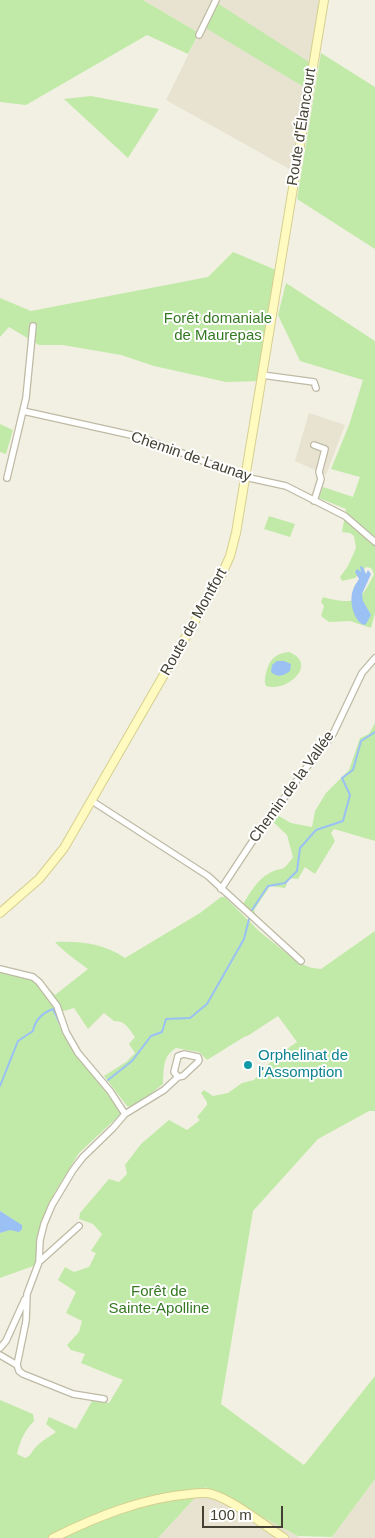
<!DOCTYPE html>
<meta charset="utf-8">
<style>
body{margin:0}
#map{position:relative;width:375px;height:1538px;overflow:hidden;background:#f2f0e2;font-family:Helvetica,sans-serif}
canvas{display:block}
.scale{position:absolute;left:202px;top:1506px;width:81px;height:22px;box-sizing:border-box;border:2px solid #444033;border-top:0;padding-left:6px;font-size:15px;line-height:18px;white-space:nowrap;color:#444033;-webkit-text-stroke:4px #fff;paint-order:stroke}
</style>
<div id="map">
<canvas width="375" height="1538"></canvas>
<div class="scale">100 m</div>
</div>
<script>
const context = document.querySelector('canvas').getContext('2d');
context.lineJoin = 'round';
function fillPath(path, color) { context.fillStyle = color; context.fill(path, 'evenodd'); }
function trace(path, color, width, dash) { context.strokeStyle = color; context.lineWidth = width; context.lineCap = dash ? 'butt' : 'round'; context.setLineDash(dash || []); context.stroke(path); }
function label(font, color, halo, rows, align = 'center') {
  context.font = font + ' Helvetica,sans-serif'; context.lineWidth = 4; context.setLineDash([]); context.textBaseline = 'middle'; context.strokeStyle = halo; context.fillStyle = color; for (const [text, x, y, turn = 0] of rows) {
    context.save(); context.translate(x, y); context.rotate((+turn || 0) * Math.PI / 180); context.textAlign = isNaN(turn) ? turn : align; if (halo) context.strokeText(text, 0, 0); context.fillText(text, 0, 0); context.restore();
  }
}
fillPath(new Path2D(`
 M143 0H326L300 175 166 100 199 33Z
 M309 413 345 425 326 475 295 461Z
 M375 1479V1538H332V1537Z
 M205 1487 298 1536 299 1538H158Z`), '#e7e3d0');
fillPath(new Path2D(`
 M0 0H143L199 33 188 54 147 35 26 105 0 102Z
 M217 3 309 62 304 87 204 27Z
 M321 53 375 87V249L297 199Z
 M91 96 159 109 128 158 64 99Z
 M233 252 276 270 261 381 226 382 154 366 121 355 63 345H39L9 327 0 337V298L31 311 208 277Z
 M286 283 375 341V613L371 628 350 621 329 622 321 616 324 606 321 602 323 597C353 605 361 603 374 574L371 568 366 567 355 578 342 581 340 577 348 566 356 548 354 536 350 533 342 532 346 509 319 498 323 487 353 497 360 477 331 469 349 425 363 380 300 361 278 315Z
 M0 424 13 430 6 454 0 452Z
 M269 516 295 524 290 537 264 529Z
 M289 652C319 664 287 693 266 686 264 681 265 679 266 673 269 660 275 653 289 652Z
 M375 723V841L334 829 331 833 335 841 315 874 305 867 298 879 289 878 285 888 270 886 254 910 256 916 243 904C250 893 257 880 268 874 282 865 281 875 293 857L287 835 272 821 277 815 291 823 312 827 315 811 326 793 349 770 360 738 369 734Z
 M221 897H225L260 932 299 963 312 968 321 969 375 931V1111H369L318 1139 253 1211 221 1404 304 1465 375 1376V1479L332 1537 298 1536 205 1487 158 1538H0V1400L33 1414 34 1421C24 1431 20 1441 17 1454L25 1458C31 1456 31 1453 34 1449 40 1442 49 1437 56 1432L46 1424 49 1417 76 1429 92 1401 109 1403 123 1380 81 1363 85 1354 71 1350 67 1345 79 1332 82 1321 66 1313 76 1292 58 1280 65 1267 74 1272 89 1267 96 1253 91 1251 102 1234 93 1224 79 1219 80 1213 109 1179 119 1182 127 1174 125 1165 141 1144 169 1120 187 1130 200 1120 197 1117 207 1105V1102L201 1093 204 1090 213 1096 228 1093 242 1083 254 1080 274 1058 297 1042 278 1016 249 1035 244 1037 207 1060 199 1052 176 1048C162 1057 164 1068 163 1084L134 1107 127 1106 104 1076 126 1062 135 1053 129 1044 135 1037C129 1029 125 1020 114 1021L104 1013 88 1029 74 1008 54 1014 69 1045 122 1113 79 1153 55 1192 44 1218 36 1265 0 1278V1233L22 1226 0 1211V971L35 974 55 995 88 969C76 960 65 953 55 942 80 941 103 943 125 958L200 913Z`), '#c1eaa8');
fillPath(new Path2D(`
 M360 566 363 567 366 574 368 570 371 574 362 594 363 601 371 615 366 624 364 625C353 621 349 600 353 590 354 586 357 582 359 579L355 572 357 569 361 572Z
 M277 661H284L291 664 290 671C283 676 278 678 271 672L272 665Z
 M0 1211 22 1225V1229L19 1232 10 1230 0 1233Z`), '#9ac0f4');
trace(new Path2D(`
 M252 910 268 886 285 883 297 871 300 848 316 830 343 821 350 795 342 778 353 770 361 741 375 732
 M108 1080 132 1061 151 1036 162 1032 166 1019 190 1018 207 1004 244 939 249 919
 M0 1086 18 1041 33 1031C35 1020 42 1013 53 1009L60 1024`), '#9ac0f4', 2);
const street = new Path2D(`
 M199 35 216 0
 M262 375 314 382 316 388
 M23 411 140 437 245 477 286 486 345 516 375 542
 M314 445 325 449 319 472 321 479 314 501
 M7 478 26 398 33 326
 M92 801 208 876 301 961
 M221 889 252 842 306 768 333 734 362 673 375 658
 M0 969 33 977 39 982 57 1006 66 1032 78 1053 110 1091 125 1114
 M39 1262 79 1226
 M0 1348 6 1341 25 1299
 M0 1355 17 1365
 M17 1365 26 1321 27 1294 39 1262 40 1240 44 1224 52 1205 73 1170 83 1157 113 1128 125 1114 164 1090 178 1077 183 1076 198 1062 199 1060 198 1057 184 1054 178 1056 174 1072 178 1077
 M17 1365 19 1371 23 1374 73 1394 104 1399`);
const secondary = new Path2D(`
 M0 913 39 879 64 848 222 574 230 556 236 533 324 0
 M53 1538C96 1517 142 1498 190 1494 197 1493 205 1492 212 1494 233 1500 265 1526 284 1538`);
trace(street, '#bebaa5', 8);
trace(secondary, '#d5cf8f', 10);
trace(street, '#fff', 5.5);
trace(secondary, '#fffac0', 8);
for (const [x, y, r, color] of [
 [248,1065,5,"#0f9aa8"]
]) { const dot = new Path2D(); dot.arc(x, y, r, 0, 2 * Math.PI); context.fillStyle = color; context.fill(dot); trace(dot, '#fff', 2); }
label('15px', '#444033', '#fff', [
 ["Route d'Élancourt",302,127,-81],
 ["Chemin de Launay",191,457,19],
 ["Route de Montfort",194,622,-61],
 ["Chemin de la Vallée",292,787,-54]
]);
label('15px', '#357923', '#fff', [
 ["Forêt domaniale",218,319],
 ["de Maurepas",218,336],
 ["Forêt de",159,1292],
 ["Sainte-Apolline",159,1309]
]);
label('15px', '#0d838f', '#fff', [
 ["Orphelinat de",258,1056],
 ["l'Assomption",258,1073]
], 'left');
</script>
